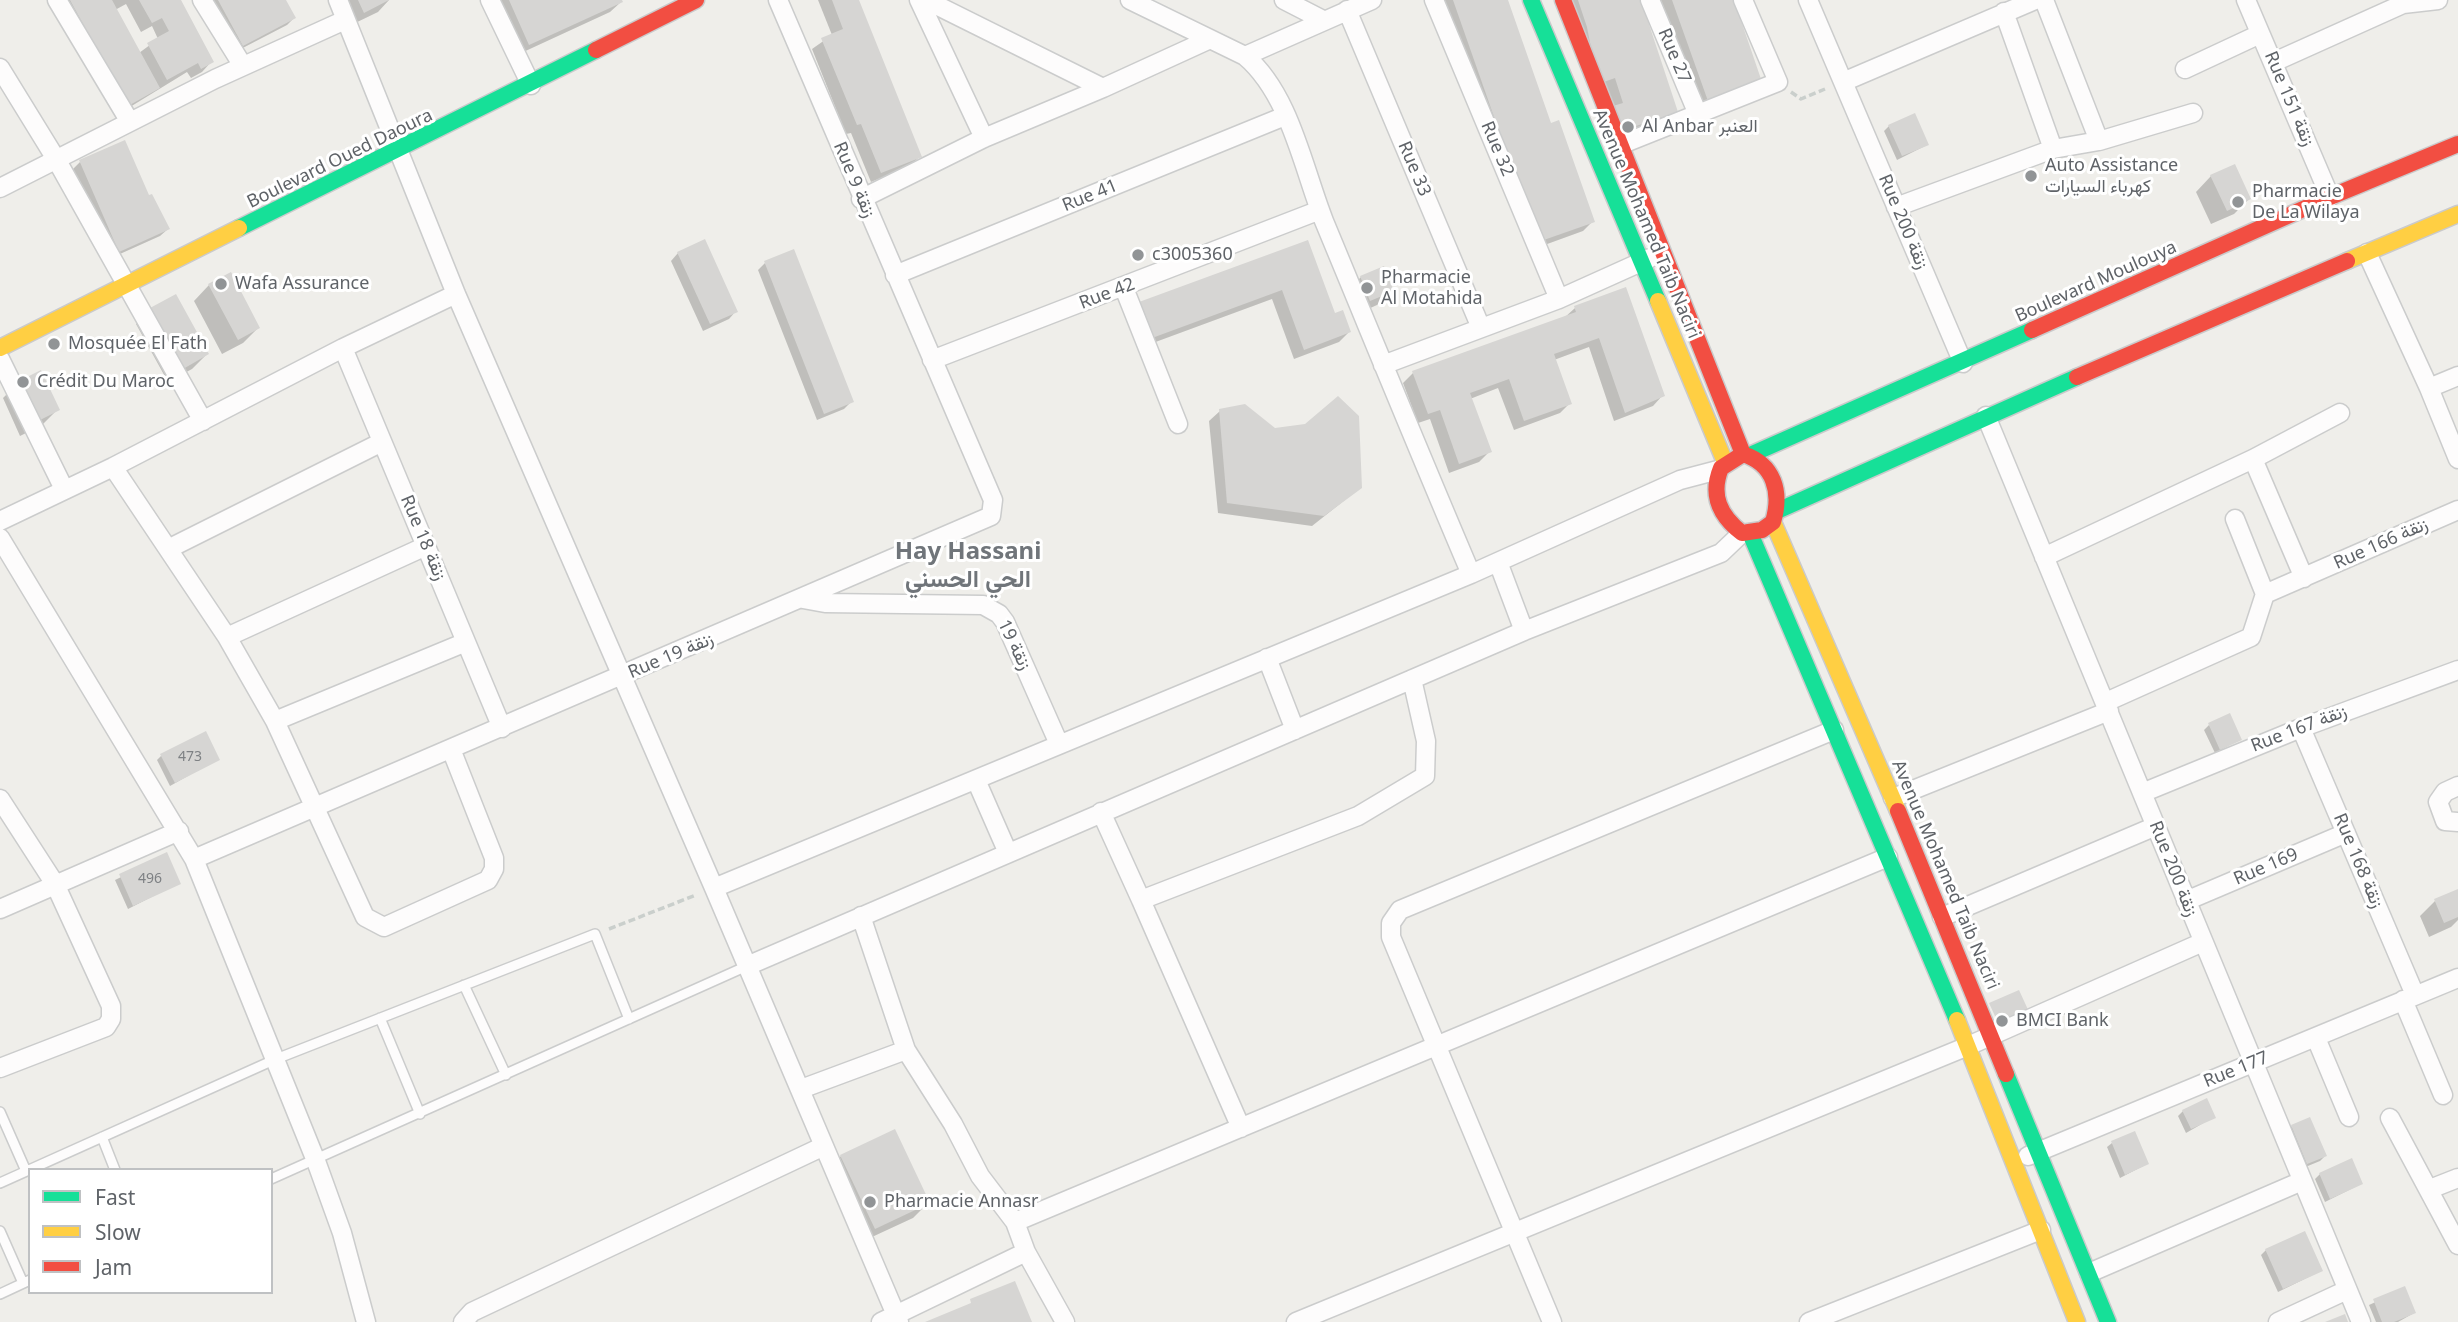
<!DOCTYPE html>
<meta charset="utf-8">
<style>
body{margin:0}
#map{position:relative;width:2458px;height:1322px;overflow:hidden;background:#efeeea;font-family:"Noto Sans",sans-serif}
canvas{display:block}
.legend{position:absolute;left:28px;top:1168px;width:245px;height:126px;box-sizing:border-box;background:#fff;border:2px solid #bfc1c3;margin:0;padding:9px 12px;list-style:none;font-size:21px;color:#5f6368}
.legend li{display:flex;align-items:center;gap:14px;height:35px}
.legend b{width:35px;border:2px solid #bfc1c3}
</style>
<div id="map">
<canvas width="2458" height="1322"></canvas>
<ul class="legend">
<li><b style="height:9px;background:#16e098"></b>Fast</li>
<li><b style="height:9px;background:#ffcf43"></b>Slow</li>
<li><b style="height:9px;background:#f24e42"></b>Jam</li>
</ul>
</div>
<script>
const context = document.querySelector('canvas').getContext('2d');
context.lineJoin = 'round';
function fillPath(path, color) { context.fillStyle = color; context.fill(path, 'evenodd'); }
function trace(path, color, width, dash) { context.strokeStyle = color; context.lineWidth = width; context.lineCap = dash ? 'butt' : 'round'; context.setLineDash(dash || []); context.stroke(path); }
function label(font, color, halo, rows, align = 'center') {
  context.font = font + ' "Noto Sans",Vazirmatn,sans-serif'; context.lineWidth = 6; context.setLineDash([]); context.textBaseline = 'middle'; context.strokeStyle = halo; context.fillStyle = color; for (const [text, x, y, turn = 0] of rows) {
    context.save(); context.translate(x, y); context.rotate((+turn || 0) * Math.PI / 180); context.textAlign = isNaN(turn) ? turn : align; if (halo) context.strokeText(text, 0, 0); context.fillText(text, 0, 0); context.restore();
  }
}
fillPath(new Path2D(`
 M55 0H179L212 61 202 72 191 78 187 72 117 115ZM126 4 141 32 152 26 158 39 139 53 115 10Z
 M206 0H284L294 18 287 25 235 52Z
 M341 0H389L378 12 349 26Z
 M484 0H620L621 2 610 12 519 54Z
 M818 0H857L920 156 910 166 871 182 851 133 846 134 812 49 832 35Z
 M1440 0H1506L1550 125 1593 221 1583 231 1528 251Z
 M1565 0H1639L1676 112 1666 122 1626 135Z
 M1652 0H1732L1760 81 1697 110Z
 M1889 126 1927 145 1897 160 1884 131Z
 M80 162 148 198 168 229 160 236 111 258 73 169Z
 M2211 176 2249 199 2234 214 2211 224 2196 192Z
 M1307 242 1334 315 1349 332 1339 342 1294 359 1272 299 1142 347 1140 304Z
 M678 253 736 311 729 319 703 331 671 261Z
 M765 263 852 401 844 409 817 420 758 270Z
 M1361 277 1392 290 1377 305 1355 315 1346 292Z
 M209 285 258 328 243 343 222 354 194 301Z
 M1575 308 1663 395 1653 406 1614 421 1589 347 1554 360 1570 403 1560 413 1514 430 1498 388 1470 399 1490 451 1479 462 1449 473 1430 419 1418 423 1403 383 1413 373 1564 318Z
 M151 309 207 354 192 369 168 382 136 324Z
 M18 383 57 410 42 425 20 436 3 398Z
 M1220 411 1274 429 1360 488 1312 526 1218 513 1209 421Z
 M2209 725 2240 739 2215 753 2204 730Z
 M161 756 218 759 170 786 157 760Z
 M167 855 179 883 128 909 115 880Z
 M2458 893V920L2451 927 2429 937 2420 916 2435 901Z
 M2183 1111 2214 1117 2186 1133 2178 1116Z
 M2292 1126 2325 1156 2320 1161 2303 1168 2287 1131Z
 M2112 1143 2147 1164 2120 1178 2107 1147Z
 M841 1156 928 1203 913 1218 859 1243 826 1171Z
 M2320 1174 2361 1184 2325 1202 2315 1179Z
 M2266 1250 2321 1271 2278 1292 2261 1255Z
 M2404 1289 2414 1313 2398 1322H2376L2369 1305Z`), '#0003');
fillPath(new Path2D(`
 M70 0H112L160 88 128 106Z
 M139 0H181L214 62 201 69 198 63 167 80 147 43 169 31 162 18 152 23Z
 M218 0H286L296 18 243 46Z
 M358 0H389L364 13Z
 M509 0H622L623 2 529 45Z
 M832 0H859L922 157 881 173 861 124 857 125 821 38 843 29Z
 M1453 0H1508L1551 123 1559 120 1595 222 1538 242Z
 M1578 0H1641L1678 112 1636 126 1635 122 1620 127 1613 106 1623 103 1615 78 1598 84 1587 27Z
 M1672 0H1734L1762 82 1708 101Z
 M1915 113 1929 145 1902 156 1888 125Z
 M125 140 149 195 152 194 170 229 119 252 79 160Z
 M2235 164 2251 199 2227 211 2210 175Z
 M705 239 738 312 710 324 677 252Z
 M1308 240 1335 313 1343 310 1351 332 1304 350 1282 290 1152 338 1139 302Z
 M794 249 854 402 824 414 764 261Z
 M1384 266 1394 291 1370 301 1360 276Z
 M231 272 260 328 238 340 208 284Z
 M1626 287 1665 396 1625 413 1599 338 1554 354 1572 404 1524 421 1509 379 1470 393 1492 452 1459 464 1440 410 1428 414 1412 371 1576 312 1574 306Z
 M176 294 209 354 183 369 150 308Z
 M41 370 60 410 36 422 17 382Z
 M1338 396 1359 416 1362 488 1324 516 1227 503 1219 409 1245 404 1275 428 1305 424Z
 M2230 713 2242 740 2220 750 2208 723Z
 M206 731 220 760 175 783 160 754Z
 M167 852 181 884 133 906 119 874Z
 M2458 889V917L2444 923 2434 899Z
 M2019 990 2030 1014 2000 1027 1989 1003Z
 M2207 1098 2216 1118 2191 1129 2182 1110Z
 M2310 1117 2327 1156 2307 1164 2291 1125Z
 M895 1129 930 1203 875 1229 840 1155Z
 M2135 1131 2149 1164 2125 1175 2111 1141Z
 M2352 1158 2363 1184 2330 1199 2319 1173Z
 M2305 1231 2323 1271 2283 1289 2265 1249Z
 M1015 1281 1032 1322H925L971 1303 970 1299Z
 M2405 1286 2416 1313 2394 1322H2382L2373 1299Z
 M2345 1314 2348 1322H2325Z`), '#d6d5d3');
const lane = new Path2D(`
 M464 985 506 1075
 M380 1018 420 1114
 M0 1112 26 1171
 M102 1137 115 1170
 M271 1179 747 966
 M0 1183 276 1059 595 934 629 1019
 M0 1231 23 1283
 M0 1294 30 1280`);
const street = new Path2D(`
 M57 0 130 122
 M202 0 243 66
 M338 0 456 294 714 888 899 1322
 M490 0 531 85
 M919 0 984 138
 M926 0 1103 88
 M1130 0 1245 56C1290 94 1303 168 1324 221 1373 339 1421 457 1471 574
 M1284 0 1323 20
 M1434 0 1559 299
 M1650 0 1697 112
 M1808 0 1963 363
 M2044 0 2099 141 2193 113
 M2246 0 2330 197
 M1347 10 1481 328
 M1245 56 1372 0
 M2274 62 2403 4 2438 0
 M0 68 56 159 203 421
 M2185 69 2260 34
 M1843 82 2035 0
 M1620 145 1778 82 1743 0
 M2053 149 2099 141
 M0 188 215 79 345 20
 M861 199 984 138 1103 88 1208 40
 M1896 207 2053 149 2004 12
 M2367 253 2429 388 2458 459
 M895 275 1285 116
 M1124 288 1178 424
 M343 348 502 728
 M0 359 64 489
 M932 360 1320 210
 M1383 365 1559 299 1650 258
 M2429 388 2458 376
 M1986 416 2361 1322
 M2253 459 2304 578
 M113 467 227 637 275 721 365 917 384 927 488 880 494 869V858L451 749
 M0 521 113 467 343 348 456 294
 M0 538 194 859 316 1161 342 1233 366 1322
 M168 549 382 442
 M2044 557 2253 459 2340 413
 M1498 562 1524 631
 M2265 594 2458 510
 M803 599 825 603 983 605 999 614 1005 622 1059 744
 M227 637 426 546
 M1267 658 1295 730
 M2106 702 2251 637 2265 594 2235 519
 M275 721 466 642
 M2301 728 2415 995
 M976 780 1008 853
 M2458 786 2445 792 2438 802 2445 821 2458 822
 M2142 793 2301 728 2458 670
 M1893 798 2109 711
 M0 799 55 884 111 1006V1019L106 1027 0 1068
 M1101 812 1141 900 1358 816 1425 776 1426 741 1412 679
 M194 859 991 516 993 500 778 0
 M714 888 1471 574 1680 480 1718 470
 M1141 900 1241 1128
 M2186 901 2346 833
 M0 909 179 831
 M861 916 906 1050 953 1124 980 1176 1015 1222 1026 1252 1065 1322
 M1942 917 2156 826
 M747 966 1524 631 1721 553 1742 533
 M2403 1000 2443 1095
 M2316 1038 2349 1117
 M801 1089 906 1050
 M2390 1118 2458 1245
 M2028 1156 2458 978
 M2430 1189 2458 1178
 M1015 1222 1888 857
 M2089 1273 2302 1181
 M463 1322 472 1312 824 1146
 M881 1322 1026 1252
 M1296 1322 1968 1046 2203 942
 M1552 1322 1391 937V923L1400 910 1834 730
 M1809 1322 2041 1230
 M2278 1322 2347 1290`);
const fast = new Path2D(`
 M1531 0 1658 301
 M239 228 596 50
 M1750 455 2032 330
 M1777 511 2077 377
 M1750 533 1957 1020
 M2006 1074 2108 1322`);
const slow = new Path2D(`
 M2347 261 2458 214
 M1658 301 1725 462
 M0 348 239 228
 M1773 522 1898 811
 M1957 1020 2077 1322`);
const jam = new Path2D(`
 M1563 0 1743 454
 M596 50 696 0
 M2032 330 2330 197 2458 144
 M2077 377 2347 261
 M1743 454C1774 464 1782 492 1773 522L1762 530 1742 533C1720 516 1710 495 1721 468Z
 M1898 811 2006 1074`);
trace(lane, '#cbcccc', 12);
trace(street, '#cbcccc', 21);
trace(fast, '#cacacb', 19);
trace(slow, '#cacacb', 19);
trace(jam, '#cacacb', 19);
trace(new Path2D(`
 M1791 92 1801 99 1825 89
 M609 929 696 895`), '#cacfcc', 3.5, [7, 3.5]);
trace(lane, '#fdfcfc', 9);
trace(street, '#fdfcfc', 18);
trace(fast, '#16e098', 16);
trace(slow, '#ffcf43', 16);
trace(jam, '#f24e42', 16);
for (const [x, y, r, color] of [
 [1628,127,7,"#919496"],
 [2031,176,7,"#919496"],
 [2238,202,7,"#919496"],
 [1138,255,7,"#919496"],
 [221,284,7,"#919496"],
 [1367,288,7,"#919496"],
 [54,344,7,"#919496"],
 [23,382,7,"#919496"],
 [2002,1021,7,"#919496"],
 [870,1202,7,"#919496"]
]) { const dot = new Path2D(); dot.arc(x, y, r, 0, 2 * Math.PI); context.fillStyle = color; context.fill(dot); trace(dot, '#fff', 2.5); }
label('14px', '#7e8184', null, [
 ["473",190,757],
 ["496",150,879]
]);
label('18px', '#5f6368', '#fff', [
 ["Rue 27",1674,56,67],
 ["Rue 151 زنقة",2289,99,67],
 ["Rue 32",1497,149,67],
 ["Boulevard Oued Daoura",340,159,-26],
 ["Rue 33",1414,169,67],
 ["Rue 9 زنقة",854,180,67],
 ["Rue 41",1090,196,-22],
 ["Rue 200 زنقة",1903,222,67],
 ["Avenue Mohamed Taib Naciri",1646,224,67],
 ["Boulevard Moulouya",2096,282,-24],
 ["Rue 42",1107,294,-21],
 ["Rue 18 زنقة",423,538,67],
 ["Rue 166 زنقة",2381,544,-24],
 ["19 زنقة",1014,645,64],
 ["Rue 19 زنقة",671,656,-23],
 ["Rue 167 زنقة",2299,729,-21],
 ["Rue 168 زنقة",2358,861,67],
 ["Rue 169",2266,867,-23],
 ["Rue 200 زنقة",2173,869,68],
 ["Avenue Mohamed Taib Naciri",1945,875,67],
 ["Rue 177",2236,1070,-22]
]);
label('18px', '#5f6368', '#fff', [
 ["Al Anbar العنبر",1642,127],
 ["Auto Assistance",2045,166],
 ["كهرباء السيارات",2045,187],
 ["Pharmacie",2252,192],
 ["De La Wilaya",2252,213],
 ["c3005360",1152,255],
 ["Pharmacie",1381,278],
 ["Al Motahida",1381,299],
 ["Wafa Assurance",235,284],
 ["Mosquée El Fath",68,344],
 ["Crédit Du Maroc",37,382],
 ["BMCI Bank",2016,1021],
 ["Pharmacie Annasr",884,1202]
], 'left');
label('bold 24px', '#70757a', '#fff', [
 ["Hay Hassani",968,552],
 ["الحي الحسني",968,580]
]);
</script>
